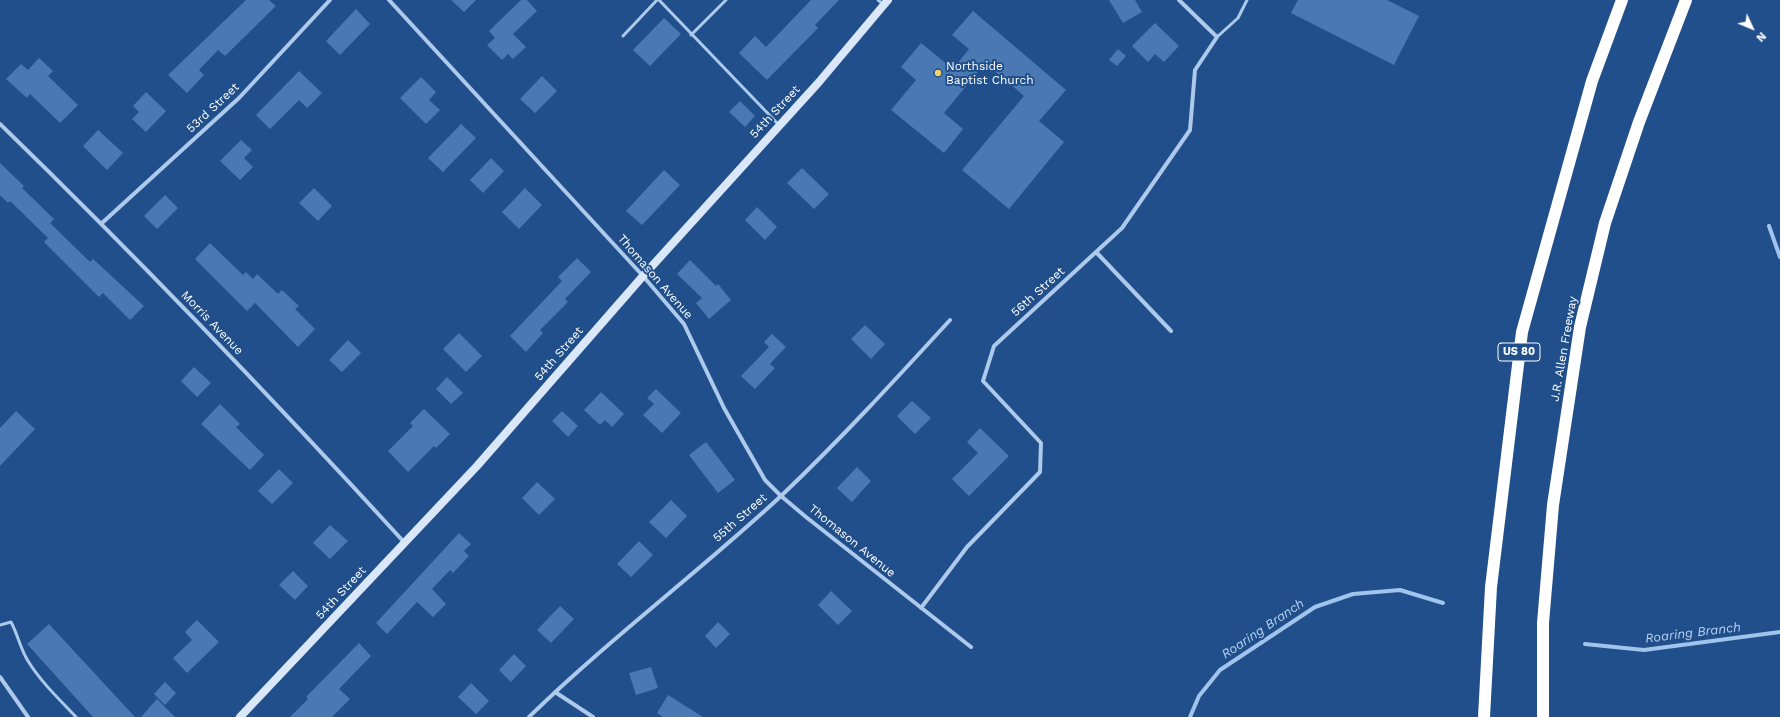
<!DOCTYPE html>
<style>
body{margin:0}
#map{position:relative;width:1780px;height:717px;overflow:hidden;background:#204f8b;font-family:"Work Sans",sans-serif}
canvas{display:block}
.north{position:absolute;left:1732px;top:8px;width:40px;height:40px;-webkit-text-stroke:3px #204f8b;paint-order:stroke;rotate:134deg;font-size:11px;font-weight:700;line-height:16px;text-align:center;color:#fff}
.north::after{content:'';display:block;margin:auto;width:14px;height:18px;background:#fff;clip-path:polygon(50% 0,100% 100%,50% 72%,0 100%)}
</style>
<div id="map">
<canvas width="1780" height="717"></canvas>
<div class="north">N</div>
</div>
<script>
const context = document.querySelector('canvas').getContext('2d');
context.lineJoin = 'round';
function trace(path, color, width, dash) { context.strokeStyle = color; context.lineWidth = width; context.lineCap = dash ? 'butt' : 'round'; context.setLineDash(dash || []); context.stroke(path); }
function fillPath(path, color) { context.fillStyle = color; context.fill(path, 'evenodd'); }
function label(font, color, halo, rows, align = 'center') {
  context.font = font + ' "Work Sans",sans-serif'; context.lineWidth = 4; context.setLineDash([]); context.textBaseline = 'middle'; context.strokeStyle = halo; context.fillStyle = color; for (const [text, x, y, turn = 0] of rows) {
    context.save(); context.translate(x, y); context.rotate((+turn || 0) * Math.PI / 180); context.textAlign = isNaN(turn) ? turn : align; if (halo) context.strokeText(text, 0, 0); context.fillText(text, 0, 0); context.restore();
  }
}
trace(new Path2D(`
 M1769 226 1780 257
 M1585 644 1644 650 1780 632
 M1190 717 1199 696 1220 670 1315 607 1353 594 1400 590 1443 603`), '#a1c4ed', 4);
fillPath(new Path2D(`
 M246 0H269L276 6 225 56 218 50 199 70 204 75 187 93 168 75Z
 M451 0H476L464 12Z
 M521 0H527L537 11 513 34 526 47 513 59 508 54 502 60 487 45 495 38 489 31Z
 M811 0H839L815 25 818 28 767 80 739 53 755 36 766 47Z
 M1109 0H1135L1142 12 1123 23Z
 M1298 0H1387L1419 16 1394 65 1291 13Z
 M356 9 370 24 340 55 326 41Z
 M973 11 1066 90 1039 121 1064 142 1009 209 962 170 1024 96 985 63 944 113 963 129 944 153 891 110 916 80 901 67 921 43 953 69 969 49 952 35Z
 M664 18 681 34 650 66 633 50Z
 M1155 23 1179 46 1164 62 1155 54 1148 62 1132 46Z
 M1118 49 1126 56 1117 66 1109 60Z
 M39 58 53 71 48 76 78 105 60 123 30 94 27 98 6 79 21 64 28 70Z
 M299 71 322 93 307 108 299 100 270 129 256 115Z
 M542 76 557 91 535 113 520 99Z
 M421 77 436 92 429 100 440 110 426 124 400 98Z
 M146 92 166 111 146 132 132 119 139 112 133 106Z
 M740 101 755 116 745 127 729 112Z
 M461 124 476 138 443 172 428 158Z
 M98 130 123 153 107 170 83 146Z
 M241 140 252 150 244 158 253 167 240 180 220 161Z
 M491 158 504 171 483 193 470 180Z
 M0 163 24 186 22 188 54 219 50 223 90 262 93 259 144 306 130 320 103 293 99 297 44 242 48 238 10 201 8 203 0 195Z
 M802 168 829 194 814 209 787 183Z
 M664 170 680 185 642 225 626 211Z
 M314 188 332 206 318 221 299 203Z
 M525 188 542 205 519 229 502 212Z
 M165 195 178 208 157 229 144 216Z
 M757 207 777 227 765 240 745 220Z
 M210 243 243 275 246 272 253 279 257 274 278 294 282 290 299 306 295 309 315 329 298 347 255 303 247 311 195 259Z
 M577 258 591 272 565 299 568 302 540 330 543 333 526 352 510 336 562 281 558 277Z
 M690 260 716 286 718 284 731 300 709 319 696 303 702 298 677 274Z
 M865 325 885 344 871 359 851 339Z
 M459 333 482 356 466 372 443 349Z
 M772 334 786 347 770 364 775 368 755 389 741 376 769 347 764 342Z
 M348 340 361 353 342 372 329 360Z
 M194 367 211 383 197 397 181 381Z
 M447 377 463 393 451 404 436 389Z
 M656 389 681 413 662 433 643 415 654 404 647 398Z
 M601 392 624 414 612 427 605 420 600 425 584 410Z
 M912 401 931 418 915 434 897 416Z
 M220 404 240 424 236 427 264 455 250 470 201 424Z
 M424 409 450 434 436 448 434 446 408 472 388 451 413 426 410 423Z
 M16 411 35 429 0 466V428Z
 M562 411 578 426 568 437 552 421Z
 M980 428 1009 456 969 496 952 479 978 453 967 442Z
 M706 442 735 480 718 493 689 455Z
 M857 467 871 481 852 502 837 488Z
 M279 469 293 483 272 504 258 491Z
 M537 482 555 499 539 515 522 498Z
 M671 500 687 516 666 538 649 522Z
 M330 525 348 541 330 559 313 543Z
 M459 533 471 544 464 551 469 556 453 573 450 570 432 589 446 604 433 617 417 602 387 634 376 623Z
 M639 541 653 555 631 577 617 564Z
 M293 571 308 586 295 600 279 585Z
 M831 591 852 611 838 625 818 605Z
 M560 606 574 619 551 643 537 630Z
 M197 620 219 642 187 673 173 658 192 640 185 632Z
 M718 622 730 634 716 648 705 636Z
 M49 624 135 717H93L27 644Z
 M359 643 371 656 339 689 350 699 332 717H290L308 699 306 697Z
 M514 654 526 666 511 682 499 670Z
 M651 667 658 688 636 695 629 673Z
 M165 682 176 693 165 705 154 694Z
 M471 683 489 701 476 714 458 697Z
 M668 695 703 717H663L657 713Z
 M157 699 175 717H141Z`), '#4978b3');
trace(new Path2D(`
 M659 0 778 124
 M878 0 883 4
 M691 35 726 0
 M623 36 657 0
 M1217 37 1238 18 1247 0
 M0 625 11 622C18 635 20 648 28 661 41 682 59 699 76 717`), '#adc9eb', 3);
trace(new Path2D(`
 M389 0 643 276 684 324 724 408 765 480 781 496 806 517 971 647
 M0 124C139 259 273 399 404 542
 M102 223 239 98 330 0
 M1096 252 1171 331
 M921 608 967 547 1040 472 1041 443 983 381 994 346 1122 228 1190 130 1195 70 1217 37 1179 0
 M0 677 28 717
 M555 692 593 717
 M529 717C609 639 699 572 781 496 840 440 895 380 950 320`), '#adc9eb', 4);
trace(new Path2D(`
 M240 717 477 466 643 276 819 82 888 0`), '#d9e7f9', 8);
trace(new Path2D(`
 M1484 717 1491 587 1522 332 1592 81 1622 0
 M1543 717V623L1553 505 1580 327 1605 223 1639 122 1686 0`), '#fff', 12);
for (const [x, y, r, color] of [
 [938,73,4,"#f9d06e"]
]) { const dot = new Path2D(); dot.arc(x, y, r, 0, 2 * Math.PI); context.fillStyle = color; context.fill(dot); trace(dot, '#204f8b', 1.5); }
for (const [x, y, w] of [
 [1519,352,42]
]) { const box = new Path2D(); box.roundRect(x - w / 2, y - 9, w, 18, 3); context.fillStyle = '#204f8b'; context.fill(box); trace(box, '#fff', 1); }
label('bold 11px', '#fff', null, [
 ["US 80",1519,352]
]);
label('12px', '#fff', '#204f8b', [
 ["Northside",946,66],
 ["Baptist Church",946,80]
], 'left');
label('12px', '#fff', '#204f8b', [
 ["53rd Street",213,108,-43],
 ["54th Street",775,112,-47],
 ["Thomason Avenue",655,277,49],
 ["56th Street",1038,292,-42],
 ["Morris Avenue",212,323,46],
 ["J.R. Allen Freeway",1564,349,-80],
 ["54th Street",559,354,-49],
 ["55th Street",740,518,-41],
 ["Thomason Avenue",852,541,39],
 ["54th Street",341,593,-47]
]);
label('italic 13px', '#b9d3f3', '#204f8b', [
 ["Roaring Branch",1263,629,-34],
 ["Roaring Branch",1693,633,-7]
]);
</script>
